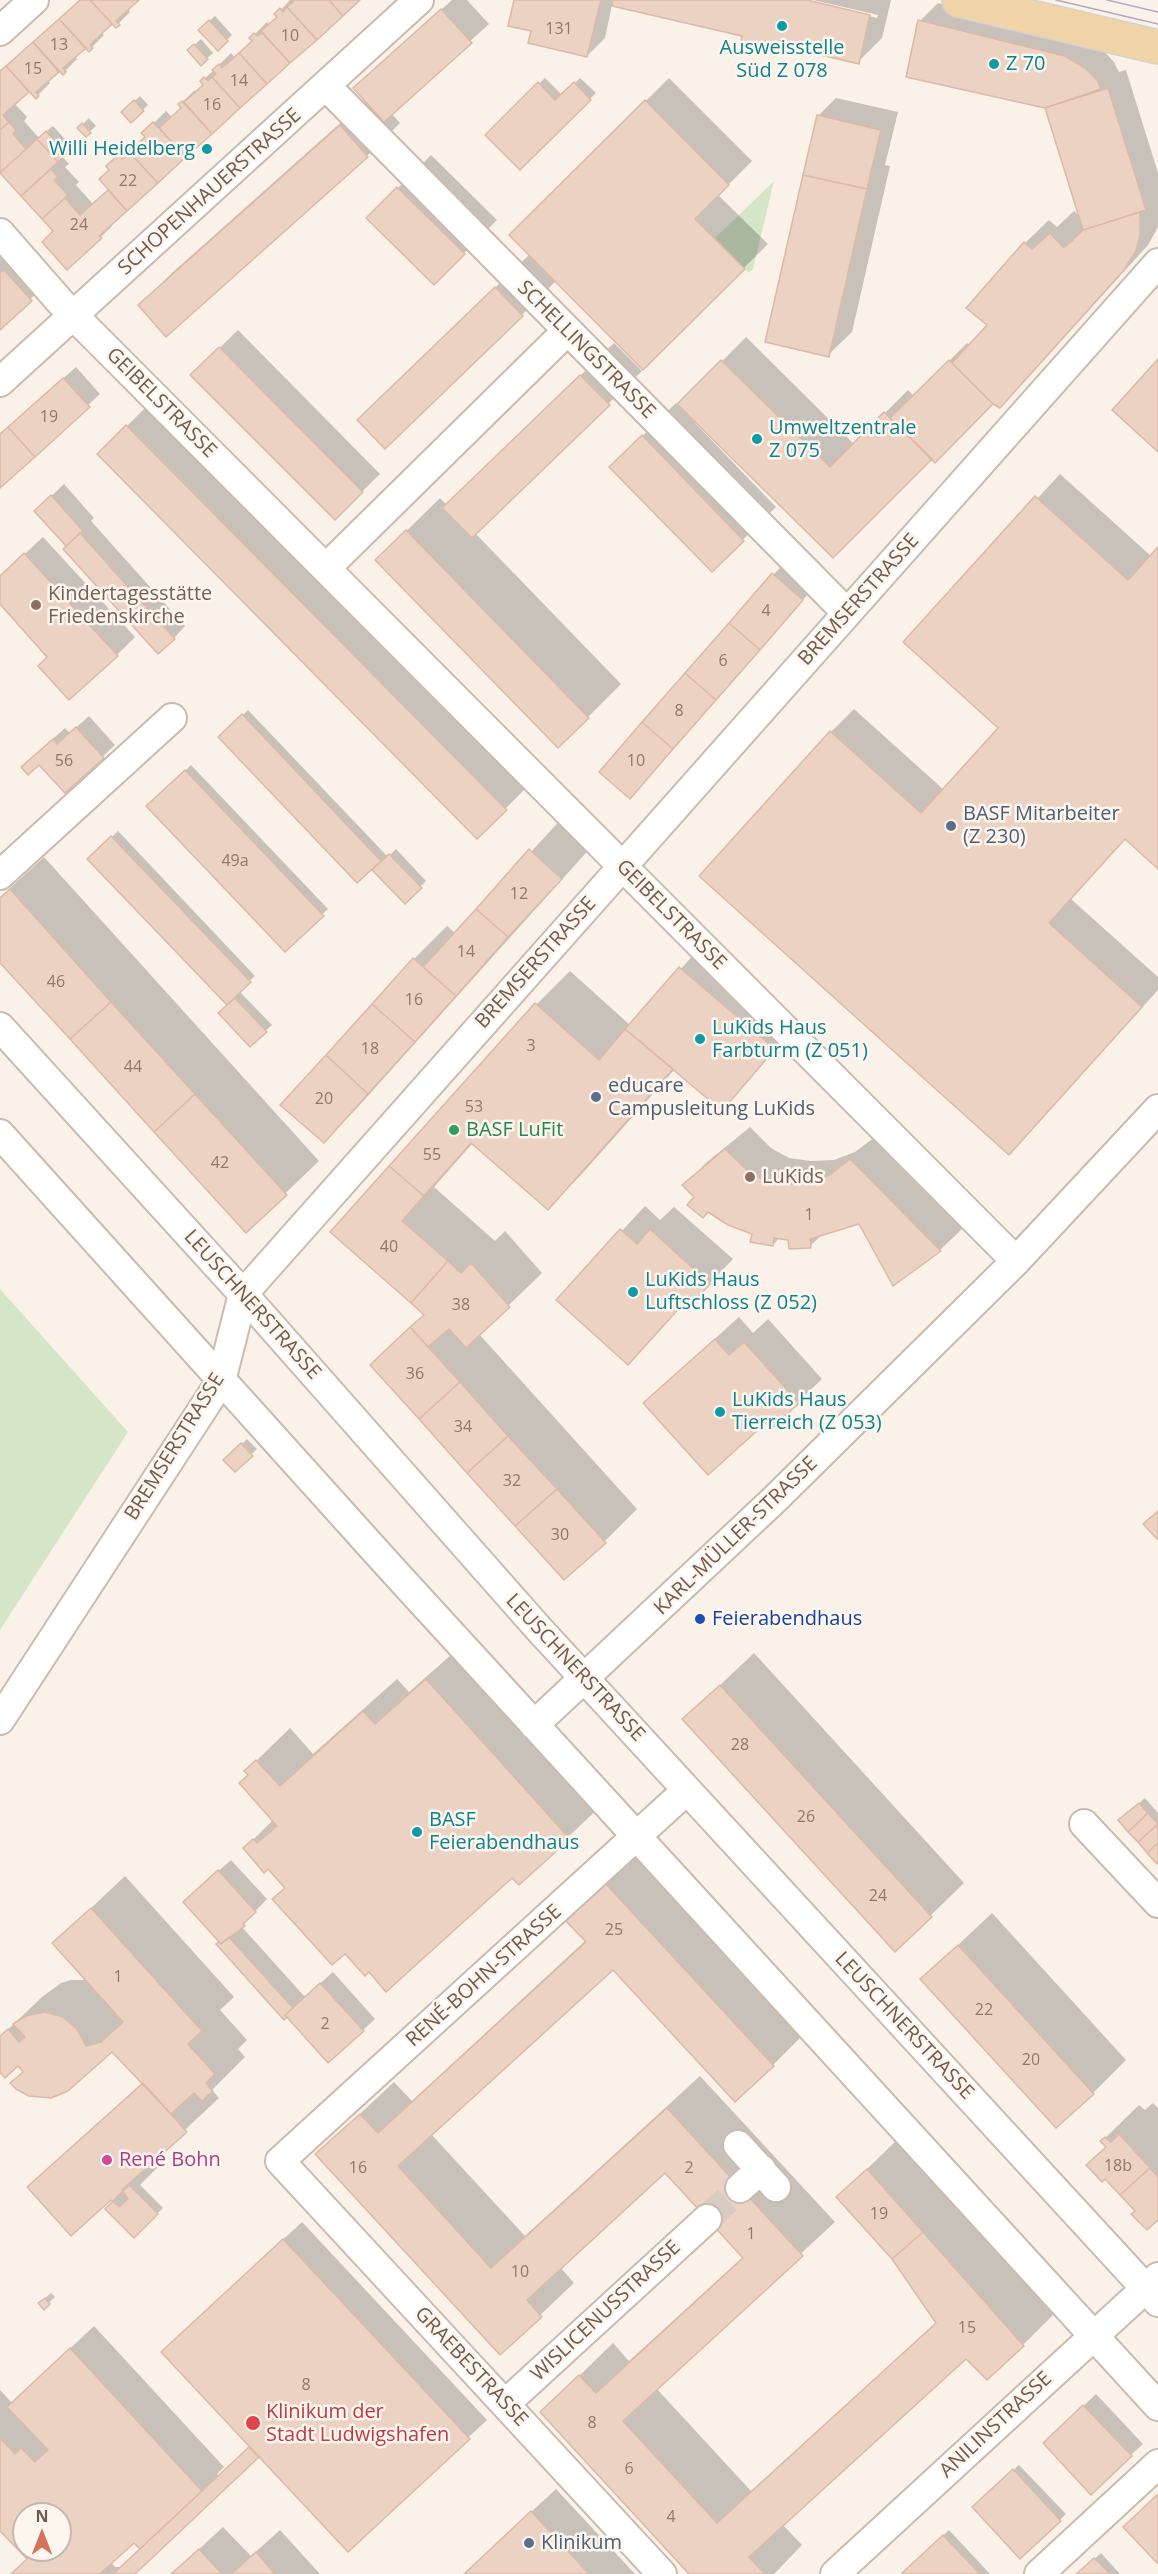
<!DOCTYPE html>
<meta charset="utf-8">
<style>
body{margin:0}
#map{position:relative;width:1158px;height:2574px;overflow:hidden;background:#faf2e8;font-family:"Open Sans",sans-serif}
canvas{display:block}
.north{position:absolute;left:12px;top:2502px;width:60px;height:60px;box-sizing:border-box;background:#fdf6ee;border:2px solid #c5b8ae;border-radius:50%;rotate:0deg;font-size:16px;font-weight:700;line-height:24px;text-align:center;color:#705a4f}
.north::after{content:'';display:block;margin:auto;width:21px;height:27px;background:#d5745c;clip-path:polygon(50% 0,100% 100%,50% 72%,0 100%)}
</style>
<div id="map">
<canvas width="1158" height="2574"></canvas>
<div class="north">N</div>
</div>
<script>
const context = document.querySelector('canvas').getContext('2d');
context.lineJoin = 'round';
function fillPath(path, color) { context.fillStyle = color; context.fill(path, 'evenodd'); }
function trace(path, color, width, dash) { context.strokeStyle = color; context.lineWidth = width; context.lineCap = dash ? 'butt' : 'round'; context.setLineDash(dash || []); context.stroke(path); }
function label(font, color, halo, rows, align = 'center') {
  context.font = font + ' "Open Sans",sans-serif'; context.lineWidth = 5; context.setLineDash([]); context.textBaseline = 'middle'; context.strokeStyle = halo; context.fillStyle = color; for (const [text, x, y, turn = 0] of rows) {
    context.save(); context.translate(x, y); context.rotate((+turn || 0) * Math.PI / 180); context.textAlign = isNaN(turn) ? turn : align; if (halo) context.strokeText(text, 0, 0); context.fillText(text, 0, 0); context.restore();
  }
}
fillPath(new Path2D(`
 M774 181 753 269 749 273 715 238Z
 M0 1289 128 1432 0 1630Z`), '#d5e6c8');
fillPath(new Path2D(`
 M80 0H138L128 9 130 12 116 26 112 22 101 32 104 35 89 50 86 46 75 56 77 59 63 73 59 70 48 80 50 83 36 97 29 90 14 103 27 117 24 121 39 138 53 126 72 147 62 156 69 164 65 167 79 182 76 185 93 204 110 189 111 169 108 166 131 144 135 148 147 137 144 133 166 111 172 117 183 107 180 104 195 90 197 92 205 84 202 81 214 70 231 53 235 58 254 40 251 38 267 22 270 25 279 16 277 14 290 0H358L110 223 112 226 101 237 55 231 0 170V72Z
 M452 0H467L489 24 391 113 400 123 367 156 166 335 140 305 173 272 366 100 373 70Z
 M516 0H800L877 18 878 15 813 0H891L882 38 858 62 770 41 763 48 743 35 612 5 605 38 587 56 532 29Z
 M938 3 1084 39 1103 50 1114 62 1119 72 1126 70 1158 173V227L1148 245 1023 383 999 406 994 401 931 457 833 556 697 421 695 423 776 507 712 570 611 467 676 403 678 406 746 337 854 444 908 390 914 396 967 343 970 345 989 325 1025 243 1049 220 1057 227 1074 211 1081 218 1046 106 920 21Z
 M215 16 232 35 218 49 206 24Z
 M201 39 213 53 201 63 189 50Z
 M545 78 562 95 580 78 596 93 520 168 487 135Z
 M669 78 752 161 718 195 768 244 643 368 556 281 522 315 392 387 530 254 511 235Z
 M140 96 148 105 131 121 123 112Z
 M836 98 898 112 885 165 890 166 852 332 828 355 818 116Z
 M89 118 96 126 86 135 79 128Z
 M431 155 497 220 434 283 368 218Z
 M10 249 55 276 0 327V257Z
 M238 330 380 474 335 518 192 375Z
 M614 343 642 371 475 533 621 684 588 717 377 560 440 498 447 505Z
 M76 367 100 394 0 486V435Z
 M160 393 538 776 477 837 99 454Z
 M1060 474 1151 556 1158 549V867L1126 838 1071 899 1158 977V990L1032 1129 831 732 854 709 944 790 1000 728 905 642Z
 M64 484 94 518 91 521 185 626 174 638 68 546 36 511Z
 M43 537 135 637 117 655 49 657 0 602V577Z
 M785 563 814 587 642 785 773 575Z
 M248 710 388 857 396 849 426 881 405 902 372 868 220 737Z
 M89 716 115 745 65 791 35 755 65 728 70 733Z
 M191 765 328 909 285 950 148 807Z
 M563 817 593 845 357 1108 324 1141 414 959 447 926 456 934Z
 M118 831 255 976 239 991 272 1025 250 1045 229 1005 89 859Z
 M44 857 319 1161 246 1231 0 961V897Z
 M698 950 792 1030 722 1109 675 1069 581 1175 548 1208 473 1143 434 1187 495 1241 505 1231 542 1273 479 1334 637 1509 604 1542 405 1332 425 1314 332 1232 537 1004 570 971 630 1025Z
 M750 1127 771 1148 789 1158 811 1161 834 1160 855 1152 875 1137 964 1227 940 1250 893 1284 859 1222 823 1234 810 1246 780 1237 773 1245 697 1197 684 1185 707 1162Z
 M645 1206 660 1220 674 1207 733 1259 688 1306 684 1303 628 1363 558 1300Z
 M739 1317 753 1333 768 1319 822 1379 798 1402 669 1380Z
 M247 1439 257 1449 235 1470 226 1460Z
 M460 1647 602 1805 519 1883 512 1876 369 1970 268 1867 245 1848 274 1819 246 1771 290 1728 313 1754 397 1679 409 1692Z
 M754 1653 964 1883 895 1950 684 1719Z
 M1145 1798 1158 1813V1863L1126 1815Z
 M639 1851 806 2032 773 2065 613 1968 431 2134 525 2236 700 2076 835 2222 656 2388 751 2491 937 2322 893 2258 838 2197 900 2137 1056 2312 1023 2345 967 2356 783 2525 802 2545 774 2574H691L542 2412 613 2343 629 2361 744 2256 665 2171 560 2267 574 2283 500 2353 317 2154 394 2082 412 2101 586 1940 568 1920Z
 M231 1860 267 1899 241 1926 305 1997 333 1972 375 2019 363 2030 287 2015 218 1944 221 1941 197 1890Z
 M125 1876 234 1997 220 2010 247 2040 238 2049 245 2057 212 2090 219 2098 155 2158 160 2165 140 2185 163 2208 134 2236 114 2201 63 2155 142 2083 112 2049 25 2071 18 2064 0 2069V2037L42 1997 61 1983 71 1980H87L54 1943Z
 M992 1913 1126 2060 1093 2093 922 1979Z
 M1153 2103 1158 2108V2218L1136 2211 1107 2146 1102 2141 1139 2105 1145 2110Z
 M302 2222 487 2420 348 2550 259 2455 132 2574H11L28 2558 0 2529V2390L12 2403 94 2326 224 2467 217 2474 219 2476 251 2446 181 2334ZM24 2514H60V2550H24ZM134 2541 142 2549 122 2567H115L111 2562Z
 M51 2293 55 2297 44 2307 40 2303Z
 M1096 2394 1143 2444 1131 2455 1057 2431Z
 M1019 2465 1066 2514 1020 2557 974 2507Z
 M556 2489 635 2574H464Z
 M223 2527 251 2556 280 2530 320 2574H172Z
 M949 2530 990 2574H905L909 2567Z
 M1101 2553 1120 2574H1078Z`), '#0003');
const building = new Path2D(`
 M80 0H90L112 24 90 45 93 48 89 52 59 19Z
 M90 0H139L116 21 120 25 116 28Z
 M290 0H329L343 16 317 40 287 7 293 2Z
 M329 0H360L343 16Z
 M514 0H601L587 57 528 43 531 31 508 26Z
 M807 0 870 15 859 64 765 42 764 50 740 44 742 36 612 6 613 0Z
 M287 7 317 40 290 63 261 31 277 17 274 14 280 8 283 12Z
 M441 9 472 43 384 122 353 88Z
 M59 19 86 48 63 68 66 72 63 75 33 42Z
 M209 20 228 41 218 51 198 30Z
 M918 20 1065 56 1085 68 1097 80 1101 89 1045 108 906 77Z
 M254 33 257 36 262 33 290 63 267 84 239 53 252 41 249 38Z
 M33 42 59 72 36 92 39 96 36 99 6 66Z
 M194 44 208 59 201 66 187 50Z
 M239 53 267 84 240 108 212 77 216 74 212 70 219 64 222 68Z
 M6 66 29 92 3 115 9 122 0 130V71Z
 M204 77 208 81 212 77 240 108 212 134 184 102 203 85 200 81Z
 M538 82 555 100 574 82 591 100 520 170 485 135Z
 M1108 88 1146 210 1083 230 1045 108Z
 M134 100 144 111 131 123 121 112Z
 M645 100 729 185 695 219 745 269 643 370 509 235Z
 M182 101 212 134 186 157 159 128 181 108 178 104Z
 M817 115 881 130 867 189 803 175Z
 M9 122 16 130 13 134 26 149 0 173V130Z
 M153 122 186 157 158 183 129 152 145 137 141 133Z
 M82 123 91 133 86 137 77 128Z
 M340 125 368 157 166 337 138 305Z
 M46 131 67 154 58 162 37 139Z
 M37 139 58 162 21 196 0 173Z
 M129 152 158 183 127 211 99 179 109 170 106 166 118 155 122 159Z
 M51 169 58 177 54 180 68 195 42 219 21 196Z
 M803 175 867 189 829 357 765 342Z
 M397 187 465 254 434 285 366 218Z
 M108 190 127 211 99 236 102 238 67 270 42 242 53 231 42 219 65 198 80 215Z
 M1140 212V235L1136 251 1124 270 1000 408 993 404 952 363 987 325 966 308 1024 242 1032 249 1050 233 1064 248 1083 230Z
 M4 270 32 301 0 330V273Z
 M495 287 523 316 385 449 357 420Z
 M219 347 363 492 335 520 190 375Z
 M1158 359V452L1112 410Z
 M721 360 830 467 884 412 932 459 833 558 677 404Z
 M949 360 993 404 935 463 890 418Z
 M580 375 610 405 472 538 442 508Z
 M63 378 90 407 35 457 8 427Z
 M126 425 507 810 477 839 97 454Z
 M8 427 35 457 0 488V434Z
 M642 435 744 541 712 572 609 467Z
 M51 495 83 531 66 546 34 511Z
 M1035 496 1128 580 1158 547V869L1125 839 1049 923 1142 1007 1009 1155 699 876 830 731 921 813 998 728 903 642Z
 M406 530 589 718 558 748 375 560Z
 M80 533 175 639 158 654 63 549Z
 M24 553 118 656 69 700 38 666 47 657 0 604V576Z
 M772 573 803 600 760 650 729 623Z
 M729 623 760 650 716 700 685 673Z
 M685 673 716 700 673 749 642 722Z
 M242 714 381 861 357 883 218 737Z
 M642 722 673 749 630 799 599 772Z
 M76 727 104 758 65 793 39 765 28 775 21 767 53 739 57 744Z
 M185 770 324 916 285 952 146 806Z
 M111 836 251 982 227 1005 87 859Z
 M529 849 562 879 508 937 476 909Z
 M389 854 422 888 405 904 372 870Z
 M10 889 111 1002 70 1039 0 963V898Z
 M476 909 508 937 456 996 423 967Z
 M413 958 456 996 415 1042 372 1004Z
 M679 967 775 1049 722 1111 625 1029Z
 M235 998 267 1032 250 1047 218 1013Z
 M111 1002 195 1094 154 1132 70 1039Z
 M535 1003 599 1060 625 1029 673 1069 548 1210 471 1143 424 1196 389 1166Z
 M372 1004 415 1042 368 1094 326 1055Z
 M326 1055 368 1094 324 1143 280 1105Z
 M195 1094 287 1195 246 1233 154 1132Z
 M725 1149 748 1171 765 1181 786 1184 809 1183 830 1175 850 1159 941 1251 893 1286 859 1224 810 1239 811 1248 789 1249 788 1240 774 1238 773 1246 750 1242 752 1234 728 1225 708 1212 703 1218 687 1205 694 1197 682 1185Z
 M389 1166 424 1196 402 1221 448 1261 411 1303 330 1232Z
 M620 1229 637 1244 650 1229 710 1284 688 1308 683 1304 628 1365 556 1300Z
 M448 1261 461 1273 471 1263 510 1307 466 1348 449 1329 428 1347 410 1327 424 1315 411 1303Z
 M410 1327 460 1382 419 1419 370 1365Z
 M715 1339 729 1355 744 1342 799 1403 773 1427 768 1421 708 1475 643 1403Z
 M460 1382 508 1436 467 1473 419 1419Z
 M508 1436 557 1489 515 1526 467 1473Z
 M241 1443 253 1456 235 1472 223 1460Z
 M557 1489 606 1543 564 1580 515 1526Z
 M1158 1511V1540L1143 1524Z
 M426 1679 570 1839 519 1885 512 1878 386 1992 369 1972 365 1976 345 1954 332 1965 272 1899 285 1888 268 1869 264 1873 243 1848 253 1839 257 1843 277 1826 239 1783 248 1775 244 1771 256 1760 280 1786 363 1711 375 1724Z
 M720 1685 932 1917 895 1952 682 1719Z
 M1139 1803 1148 1813 1128 1832 1118 1820Z
 M1148 1813 1158 1824 1138 1842 1128 1832Z
 M1158 1824V1843L1147 1853 1138 1842Z
 M1158 1843V1863L1157 1864 1147 1853Z
 M218 1870 256 1912 243 1924 245 1926 221 1944 183 1902Z
 M605 1883 774 2066 735 2102 613 1970 398 2166 491 2268 667 2108 803 2256 623 2421 717 2523 936 2323 892 2259 923 2232 1024 2346 987 2380 966 2359 749 2557 765 2574H689L540 2412 579 2375 596 2393 743 2258 665 2173 527 2300 542 2317 500 2355 315 2154 360 2114 378 2133 586 1942 565 1920Z
 M91 1908 202 2031 188 2044 215 2074 206 2083 213 2091 202 2101 194 2093 171 2114 112 2052 68 2091 51 2098 29 2096 16 2089 10 2083 23 2072 18 2066 5 2078 0 2072V2036L8 2029 19 2042 25 2037 13 2024 26 2016 45 2012 63 2017 77 2029 86 2046 101 2042 123 2022 52 1943Z
 M229 1937 293 2008 285 2015 287 2017 284 2020 216 1944 219 1942 221 1944Z
 M958 1945 1094 2094 1056 2128 920 1979Z
 M320 1983 364 2031 328 2063 285 2015Z
 M143 2083 187 2132 122 2190 128 2199 119 2207 111 2200 71 2236 27 2187Z
 M1119 2134 1150 2168 1120 2195 1105 2179 1102 2182 1086 2165 1106 2147 1100 2141 1105 2137 1111 2142Z
 M1150 2168 1158 2177V2220L1147 2230 1131 2214 1135 2211 1120 2195Z
 M867 2169 923 2232 892 2259 836 2197Z
 M129 2185 158 2214 134 2238 105 2209Z
 M283 2239 470 2439 348 2552 161 2352Z
 M45 2298 50 2304 44 2310 38 2303Z
 M70 2348 202 2491 140 2549 134 2543 100 2574H11L27 2559 0 2531V2438L15 2454 21 2448 35 2462 48 2450 7 2407ZM24 2514H60V2550H24Z
 M1083 2405 1132 2456 1091 2495 1043 2443Z
 M249 2447 259 2457 135 2574H113Z
 M1013 2469 1061 2521 1020 2559 972 2507Z
 M1158 2494V2564L1123 2527Z
 M531 2511 589 2574H464Z
 M943 2535 980 2574H903L902 2573Z
 M199 2549 222 2574H171Z
 M256 2552 275 2574H231Z
 M1094 2558 1110 2574H1076L1083 2568Z`);
fillPath(building, '#ecd2c3');
trace(building, '#dcb9a5', 1.5);
trace(new Path2D(`
 M707 2219 740 2188`), '#d8ccc2', 28, [28, 14]);
const minor = new Path2D(`
 M0 31 34 0
 M326 86 847 613
 M0 233 63 305 1016 1261
 M0 382 419 0
 M326 568 567 331
 M0 875 172 718
 M0 1027 243 1294 538 1628 1158 2302
 M0 1134 390 1567 1158 2406
 M0 1720 221 1381 243 1294 1158 263
 M534 1725 775 1499 1016 1261 1158 1109
 M1084 1824 1158 1903
 M738 2145 776 2187
 M740 2188 761 2169
 M505 2404 707 2219
 M662 2574 280 2161 687 1790
 M835 2574 1158 2277
 M1039 2574 1158 2464`);
const major = new Path2D(`
 M959 0 1158 47`);
trace(minor, '#cabaaf', 32);
trace(major, '#d7d1ce', 36);
trace(minor, '#fff', 28);
trace(major, '#f0d4a8', 33);
trace(new Path2D(`
 M1056 0 1158 24
 M1107 0 1158 12`), '#b5a7c2', 1.5);
for (const [x, y, r, color] of [
 [782,26,6,"#0f9aa8"],
 [994,64,6,"#0f9aa8"],
 [207,149,6,"#0f9aa8"],
 [757,439,6,"#0f9aa8"],
 [36,605,6,"#8d6e63"],
 [951,826,6,"#5c6f8a"],
 [700,1039,6,"#0f9aa8"],
 [596,1097,6,"#5c6f8a"],
 [454,1130,6,"#2e9e5b"],
 [750,1177,6,"#8d6e63"],
 [633,1292,6,"#0f9aa8"],
 [720,1412,6,"#0f9aa8"],
 [700,1619,6,"#1a4fb4"],
 [417,1832,6,"#0f9aa8"],
 [107,2160,6,"#d1479c"],
 [253,2423,8,"#e0444e"],
 [529,2543,6,"#5c6f8a"]
]) { const dot = new Path2D(); dot.arc(x, y, r, 0, 2 * Math.PI); context.fillStyle = color; context.fill(dot); trace(dot, '#fdf6ee', 2); }
label('16px', '#8f786c', null, [
 ["131",559,29],
 ["10",290,36],
 ["13",59,45],
 ["15",33,69],
 ["14",239,81],
 ["16",212,105],
 ["22",128,181],
 ["24",79,225],
 ["19",49,417],
 ["4",766,611],
 ["6",723,661],
 ["8",679,711],
 ["56",64,761],
 ["10",636,761],
 ["49a",235,861],
 ["12",519,894],
 ["14",466,952],
 ["46",56,982],
 ["16",414,1000],
 ["3",531,1046],
 ["18",370,1049],
 ["44",133,1067],
 ["20",324,1099],
 ["53",474,1107],
 ["55",432,1155],
 ["42",220,1163],
 ["1",809,1215],
 ["40",389,1247],
 ["38",461,1305],
 ["36",415,1374],
 ["34",463,1427],
 ["32",512,1481],
 ["30",560,1535],
 ["28",740,1745],
 ["26",806,1817],
 ["24",878,1896],
 ["25",614,1930],
 ["1",118,1977],
 ["22",984,2010],
 ["2",325,2024],
 ["20",1031,2060],
 ["18b",1118,2166],
 ["16",358,2168],
 ["2",689,2168],
 ["19",879,2214],
 ["1",751,2234],
 ["10",520,2272],
 ["15",967,2328],
 ["8",306,2385],
 ["8",592,2423],
 ["6",629,2469],
 ["4",671,2517]
]);
label('20px', '#0d838f', '#fdf6ee', [
 ["Ausweisstelle",782,48,"center"],
 ["Süd Z 078",782,71,"center"],
 ["Z 70",1006,64],
 ["Willi Heidelberg",195,149,"right"],
 ["Umweltzentrale",769,428],
 ["Z 075",769,451],
 ["LuKids Haus",712,1028],
 ["Farbturm (Z 051)",712,1051],
 ["LuKids Haus",645,1280],
 ["Luftschloss (Z 052)",645,1303],
 ["LuKids Haus",732,1400],
 ["Tierreich (Z 053)",732,1423],
 ["BASF",429,1820],
 ["Feierabendhaus",429,1843]
], 'left');
label('20px', '#705a4f', '#fdf6ee', [
 ["SCHOPENHAUERSTRASSE",210,192,-42],
 ["SCHELLINGSTRASSE",586,350,45],
 ["GEIBELSTRASSE",161,403,45],
 ["BREMSERSTRASSE",859,600,-48],
 ["GEIBELSTRASSE",671,915,45],
 ["BREMSERSTRASSE",536,963,-48],
 ["LEUSCHNERSTRASSE",252,1305,48],
 ["BREMSERSTRASSE",175,1447,-58],
 ["KARL-MÜLLER-STRASSE",736,1536,-44],
 ["LEUSCHNERSTRASSE",575,1668,47],
 ["RENÉ-BOHN-STRASSE",484,1976,-42],
 ["LEUSCHNERSTRASSE",904,2026,47],
 ["WISLICENUSSTRASSE",606,2311,-43],
 ["GRAEBESTRASSE",471,2367,47],
 ["ANILINSTRASSE",996,2425,-43]
]);
label('20px', '#785e54', '#fdf6ee', [
 ["Kindertagesstätte",48,594],
 ["Friedenskirche",48,617],
 ["LuKids",762,1177]
], 'left');
label('20px', '#4e5e75', '#fdf6ee', [
 ["BASF Mitarbeiter",963,814],
 ["(Z 230)",963,837],
 ["educare",608,1086],
 ["Campusleitung LuKids",608,1109],
 ["Klinikum",541,2543]
], 'left');
label('20px', '#27864d', '#fdf6ee', [
 ["BASF LuFit",466,1130]
], 'left');
label('20px', '#164399', '#fdf6ee', [
 ["Feierabendhaus",712,1619]
], 'left');
label('20px', '#b23c85', '#fdf6ee', [
 ["René Bohn",119,2160]
], 'left');
label('20px', '#be3a42', '#fdf6ee', [
 ["Klinikum der",266,2412],
 ["Stadt Ludwigshafen",266,2435]
], 'left');
</script>
